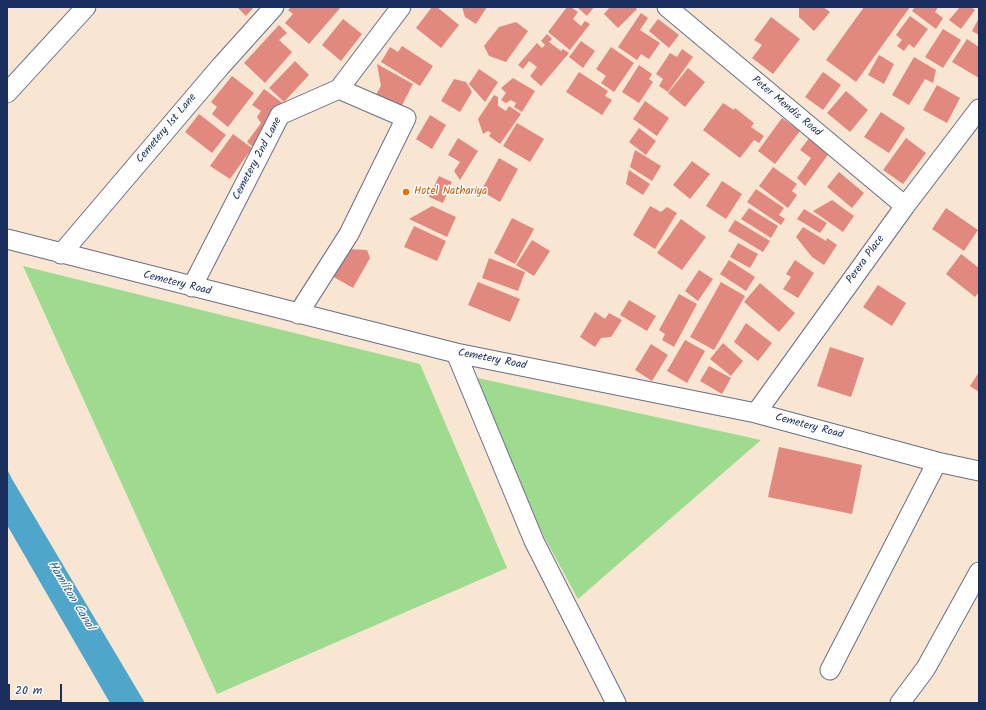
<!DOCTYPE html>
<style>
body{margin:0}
#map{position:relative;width:986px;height:710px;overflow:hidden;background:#f8e6d2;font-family:Kalam,sans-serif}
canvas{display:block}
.frame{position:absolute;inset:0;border:8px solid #1b2f5e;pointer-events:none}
.scale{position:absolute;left:8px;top:684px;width:54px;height:18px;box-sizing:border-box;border:2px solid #1b2f5e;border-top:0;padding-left:5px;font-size:12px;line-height:14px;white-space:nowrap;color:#1b2f5e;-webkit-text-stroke:3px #fff;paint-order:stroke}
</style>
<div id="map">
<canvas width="986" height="710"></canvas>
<div class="frame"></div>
<div class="scale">20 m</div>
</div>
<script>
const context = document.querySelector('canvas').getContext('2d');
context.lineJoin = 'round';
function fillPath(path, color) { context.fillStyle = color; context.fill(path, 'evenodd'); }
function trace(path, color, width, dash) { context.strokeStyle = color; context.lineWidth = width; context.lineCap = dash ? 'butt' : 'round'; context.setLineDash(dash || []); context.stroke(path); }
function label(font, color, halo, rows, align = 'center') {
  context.font = font + ' Kalam,sans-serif'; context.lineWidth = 3; context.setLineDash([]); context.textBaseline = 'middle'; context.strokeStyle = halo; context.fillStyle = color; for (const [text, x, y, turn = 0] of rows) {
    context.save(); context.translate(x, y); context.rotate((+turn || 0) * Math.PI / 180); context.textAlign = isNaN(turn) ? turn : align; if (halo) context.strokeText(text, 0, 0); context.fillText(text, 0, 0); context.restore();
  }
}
fillPath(new Path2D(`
 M23 266 420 364 507 568 217 694Z
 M455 373 761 440 578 599Z`), '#9fdb8e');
fillPath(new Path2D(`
 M7 469 12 479 145 703H110L7 525Z`), '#4ea6cb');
fillPath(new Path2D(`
 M237 7H254L246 16Z
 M291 7H341L309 44 285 23 293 14 288 10Z
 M432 7H437L459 25 441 48 416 28Z
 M462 7H487L476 24 465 17Z
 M567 7H571L578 12 573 19 581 26 585 21 590 24 570 50 548 32Z
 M577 7H594L587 16Z
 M610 7H635L637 9 618 28 604 14Z
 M799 7H823L830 12 814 31 799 17Z
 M864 7H910L856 82 826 60Z
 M915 7H938L935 12 943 18 936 29 912 11Z
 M960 7H971L975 10 961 29 949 20Z
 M641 13 648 18 640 30 660 43 649 59 641 54 637 60 618 47Z
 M910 16 928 29 914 48 909 44 904 51 897 46 902 40 896 35Z
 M771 17 800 39 773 74 752 58 762 45 754 40Z
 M979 18V35L972 31Z
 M343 19 362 34 341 61 322 45Z
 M658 19 679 35 669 48 649 31Z
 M516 22 528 31 506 62 489 56 484 46 499 27Z
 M279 25 287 33 279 40 292 52 265 83 244 63Z
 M943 29 961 40 943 68 925 57Z
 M547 34 552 39 549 42 561 51 563 49 569 53 541 86 530 76 537 67 529 61 523 69 518 65 537 43 542 48 545 45 541 41Z
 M967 39 979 47V78L952 62Z
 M581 41 595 51 583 68 569 57Z
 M402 46 433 66 420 86 381 62 390 47 398 52Z
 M611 47 634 63 614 92 601 83 606 76 596 69Z
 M682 49 693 57 668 92 659 86 663 79 656 74 670 53 677 57Z
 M879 55 894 64 884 84 868 75Z
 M914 57 936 70 933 83 925 79 909 105 892 95Z
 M295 61 309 75 284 102 269 88Z
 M377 64 413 84 399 111 374 98 381 86Z
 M639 65 652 74 649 79 653 82 639 103 622 92Z
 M688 68 705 82 685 107 668 93Z
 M479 69 498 82 485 102 469 84Z
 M579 72 608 91 605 96 612 100 602 115 566 92Z
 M823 72 841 85 823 110 805 97Z
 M232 76 254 93 228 127 212 114 217 107 211 102Z
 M513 78 535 91 522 112 514 107 516 103 511 100 506 103 501 100 506 93 501 88Z
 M454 79 466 82 472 92 460 112 441 101Z
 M937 85 960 98 947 123 923 110Z
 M264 89 288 107 256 149 247 142 261 123 257 117 261 111 252 105Z
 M846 91 868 110 850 132 827 113Z
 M494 95 498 97V106L506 111 509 106 521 114 500 144 489 136 491 133 488 131 483 134 478 119Z
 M645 101 669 118 657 136 633 119Z
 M723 103 734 110 735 108 754 123 751 127 764 136 759 143 754 140 740 158 703 130Z
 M881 112 905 128 889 153 864 137Z
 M199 114 226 135 212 153 185 132Z
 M430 115 446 125 432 149 416 139Z
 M782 118 800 131 775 164 758 151Z
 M517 123 544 139 530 162 503 146Z
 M639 128 656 141 646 155 629 142Z
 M233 134 252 148 230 179 210 166Z
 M810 137 830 152 805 186 797 178 811 158 800 150Z
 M458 138 478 151 460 180 454 171 460 162 448 155Z
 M906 138 926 153 903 184 883 170Z
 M635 150 661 166 652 181 630 167Z
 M499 158 518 169 500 202 481 191Z
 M692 161 710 174 690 199 673 185Z
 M773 167 797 184 792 191 797 195 788 208 759 186Z
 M629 170 650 184 643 195 626 184Z
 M839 172 864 193 852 208 827 187Z
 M439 176 452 182 443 203 429 197Z
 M722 181 742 194 726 219 706 206Z
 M756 189 784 208 779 215 785 219 781 225 747 202Z
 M832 200 854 216 843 232 813 211Z
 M432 206 456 217 447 237 409 219Z
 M650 206 661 212 667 207 677 213 655 249 633 235Z
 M749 208 778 226 771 238 741 219Z
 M946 208 978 230 964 251 932 229Z
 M804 209 827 223 820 233 797 219Z
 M512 218 534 229 515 264 494 253Z
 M681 219 706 237 682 270 657 253Z
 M735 220 770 241 763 252 728 231Z
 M414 226 446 241 437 261 404 247Z
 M803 227 826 241 827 238 837 245 824 265 812 257 796 237Z
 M532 240 550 251 534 276 516 265Z
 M738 243 758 254 750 268 730 257Z
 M348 249 367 250 370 258 353 288 332 276Z
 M961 254 979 268V292L975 297 946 274Z
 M489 258 525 272 518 291 482 278Z
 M729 260 755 277 746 291 720 274Z
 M795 260 814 273 798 298 783 289 791 277 786 274Z
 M699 270 713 279 698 301 685 291Z
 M478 282 520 299 510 322 468 305Z
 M721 282 745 296 714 350 690 337Z
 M760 283 795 313 779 332 744 302Z
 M878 285 906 303 892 326 863 307Z
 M679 294 697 304 674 347 662 340 665 334 659 330Z
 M629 300 656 316 647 331 620 315Z
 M595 312 605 319 609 313 622 320 611 337 601 338 595 347 580 337Z
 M746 323 772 343 758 361 734 342Z
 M685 340 705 351 687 383 667 371Z
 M723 343 743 361 731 376 710 359Z
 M651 344 668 355 652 381 635 370Z
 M830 347 864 358 851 397 817 386Z
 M709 366 731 378 722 394 700 381Z
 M979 372V392L970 386Z
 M779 447 862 465 852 514 768 497Z`), '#e1897e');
const minor = new Path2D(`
 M667 7 905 206
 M7 93 86 7
 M7 239 456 353 756 413 937 462 979 471
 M61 254 220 67 274 7
 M192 287 280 115 339 89 401 7
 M298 314 349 234 406 118 339 89
 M456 353 534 541 616 703
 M756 413 905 206 979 109
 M830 670 937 462
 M900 703 926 668 979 572`);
trace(minor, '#686f87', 21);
trace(minor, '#fff', 19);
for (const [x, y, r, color] of [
 [406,192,4,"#e8710a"]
]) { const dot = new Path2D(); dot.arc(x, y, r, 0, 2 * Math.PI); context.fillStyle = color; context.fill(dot); trace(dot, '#fff', 1.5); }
label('11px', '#1b2f5e', '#fff', [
 ["Peter Mendis Road",786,107,40],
 ["Cemetery 1st Lane",167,129,-50],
 ["Cemetery 2nd Lane",258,159,-62],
 ["Perera Place",866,260,-54],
 ["Cemetery Road",177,284,14],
 ["Cemetery Road",492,360,11],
 ["Cemetery Road",809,427,15]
]);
label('11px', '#c56008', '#fff', [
 ["Hotel Nathariya",414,192]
], 'left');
label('italic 12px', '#2f5f8a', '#fff', [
 ["Hamilton Canal",70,596,59]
]);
</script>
